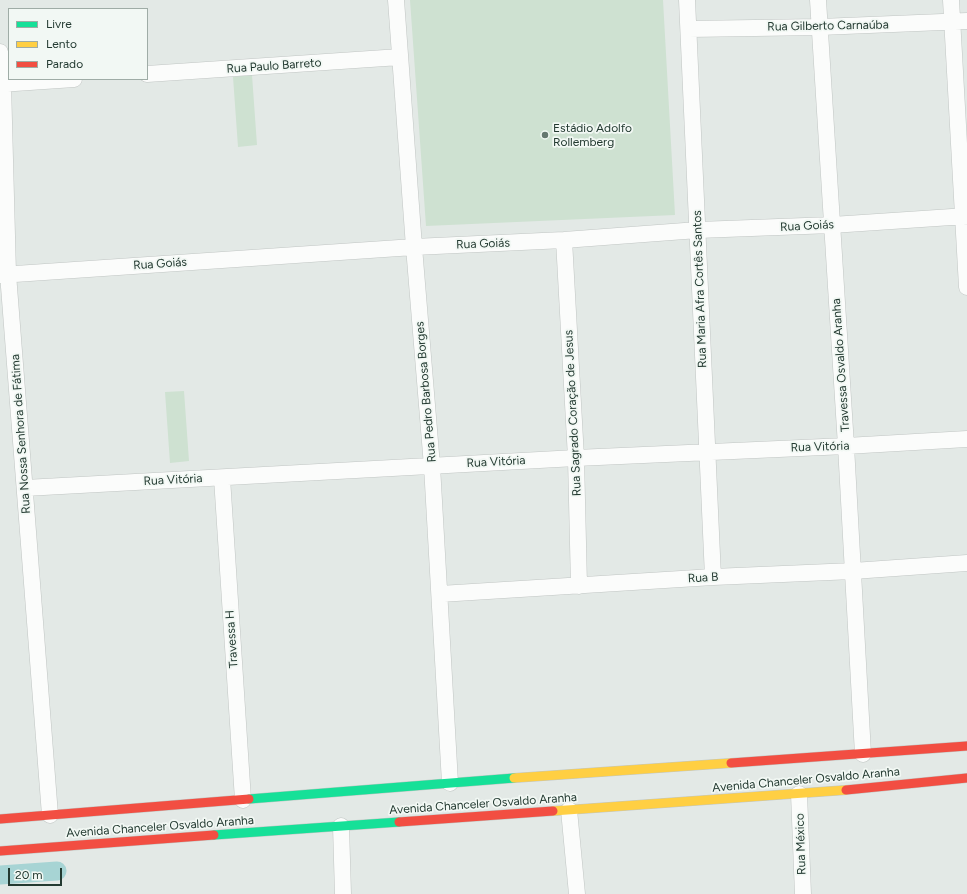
<!DOCTYPE html>
<meta charset="utf-8">
<style>
body{margin:0}
#map{position:relative;width:967px;height:894px;overflow:hidden;background:#e3e9e6;font-family:Figtree,sans-serif}
canvas{display:block}
.legend{position:absolute;left:8px;top:8px;width:140px;height:72px;box-sizing:border-box;background:#f2f8f4;border:1px solid #9faca6;margin:0;padding:5px 7px;list-style:none;font-size:12px;color:#233a31}
.legend li{display:flex;align-items:center;gap:8px;height:20px}
.legend b{width:20px;border:1px solid #9faca6}
.scale{position:absolute;left:8px;top:868px;width:54px;height:18px;box-sizing:border-box;border:2px solid #233a31;border-top:0;padding-left:5px;font-size:12px;line-height:14px;white-space:nowrap;color:#233a31;-webkit-text-stroke:3px #f2f8f4;paint-order:stroke}
</style>
<div id="map">
<canvas width="967" height="894"></canvas>
<ul class="legend">
<li><b style="height:5px;background:#16e098"></b>Livre</li>
<li><b style="height:5px;background:#ffcf43"></b>Lento</li>
<li><b style="height:5px;background:#f24e42"></b>Parado</li>
</ul>
<div class="scale">20 m</div>
</div>
<script>
const context = document.querySelector('canvas').getContext('2d');
context.lineJoin = 'round';
function fillPath(path, color) { context.fillStyle = color; context.fill(path, 'evenodd'); }
function trace(path, color, width, dash) { context.strokeStyle = color; context.lineWidth = width; context.lineCap = dash ? 'butt' : 'round'; context.setLineDash(dash || []); context.stroke(path); }
function label(font, color, halo, rows, align = 'center') {
  context.font = font + ' Figtree,sans-serif'; context.lineWidth = 3.5; context.setLineDash([]); context.textBaseline = 'middle'; context.strokeStyle = halo; context.fillStyle = color; for (const [text, x, y, turn = 0] of rows) {
    context.save(); context.translate(x, y); context.rotate((+turn || 0) * Math.PI / 180); context.textAlign = isNaN(turn) ? turn : align; if (halo) context.strokeText(text, 0, 0); context.fillText(text, 0, 0); context.restore();
  }
}
fillPath(new Path2D(`
 M410 0H663L675 215 426 226Z
 M252 75 257 145 238 147 233 77Z
 M184 391 189 461 170 463 165 392Z`), '#cee1d1');
trace(new Path2D(`
 M0 875 57 871`), '#a7d4d4', 19);
const street = new Path2D(`
 M396 0 414 247 432 466 450 783
 M687 0 713 577
 M818 0 846 446 863 754
 M951 0 967 287
 M689 29 820 27 967 21
 M0 52 3 84 8 274 50 815
 M147 74 400 57
 M0 84 74 79
 M564 240 576 458 579 586
 M0 275 414 247 564 240 698 230 832 225 967 216
 M222 478 243 800
 M25 488 576 458 846 446 967 439
 M440 594 713 577 853 571 967 563
 M799 794 803 894
 M569 810 577 894
 M341 826 343 894`);
const fast = new Path2D(`
 M249 799 514 778
 M214 835 399 822`);
const slow = new Path2D(`
 M514 778 731 763
 M553 811 846 790`);
const jam = new Path2D(`
 M731 763 967 746
 M846 790 967 778
 M0 819 249 799
 M399 822 553 811
 M0 851 214 835`);
trace(street, '#c0c5c3', 17);
trace(fast, '#c0c6c3', 10);
trace(slow, '#c0c6c3', 10);
trace(jam, '#c0c6c3', 10);
trace(street, '#fbfcfb', 16);
trace(fast, '#16e098', 9);
trace(slow, '#ffcf43', 9);
trace(jam, '#f24e42', 9);
for (const [x, y, r, color] of [
 [545,135,4,"#667770"]
]) { const dot = new Path2D(); dot.arc(x, y, r, 0, 2 * Math.PI); context.fillStyle = color; context.fill(dot); trace(dot, '#f2f8f4', 1.5); }
label('12px', '#233a31', '#f2f8f4', [
 ["Rua Gilberto Carnaúba",828,26,-1],
 ["Rua Paulo Barreto",274,66,-4],
 ["Rua Goiás",807,226,-3],
 ["Rua Goiás",483,244,-2],
 ["Rua Goiás",160,264,-4],
 ["Rua Maria Afra Cortês Santos",700,289,-92],
 ["Travessa Osvaldo Aranha",841,365,-94],
 ["Rua Pedro Barbosa Borges",426,392,-95],
 ["Rua Sagrado Coração de Jesus",573,413,-93],
 ["Rua Nossa Senhora de Fátima",21,434,-94],
 ["Rua Vitória",820,447,-2],
 ["Rua Vitória",496,462,-3],
 ["Rua Vitória",173,480,-3],
 ["Rua B",703,578,-3],
 ["Travessa H",232,639,-94],
 ["Avenida Chanceler Osvaldo Aranha",806,780,-5],
 ["Avenida Chanceler Osvaldo Aranha",483,804,-4],
 ["Avenida Chanceler Osvaldo Aranha",160,827,-4],
 ["Rua México",801,844,-92]
]);
label('12px', '#233a31', '#f2f8f4', [
 ["Estádio Adolfo",553,128],
 ["Rollemberg",553,142]
], 'left');
</script>
